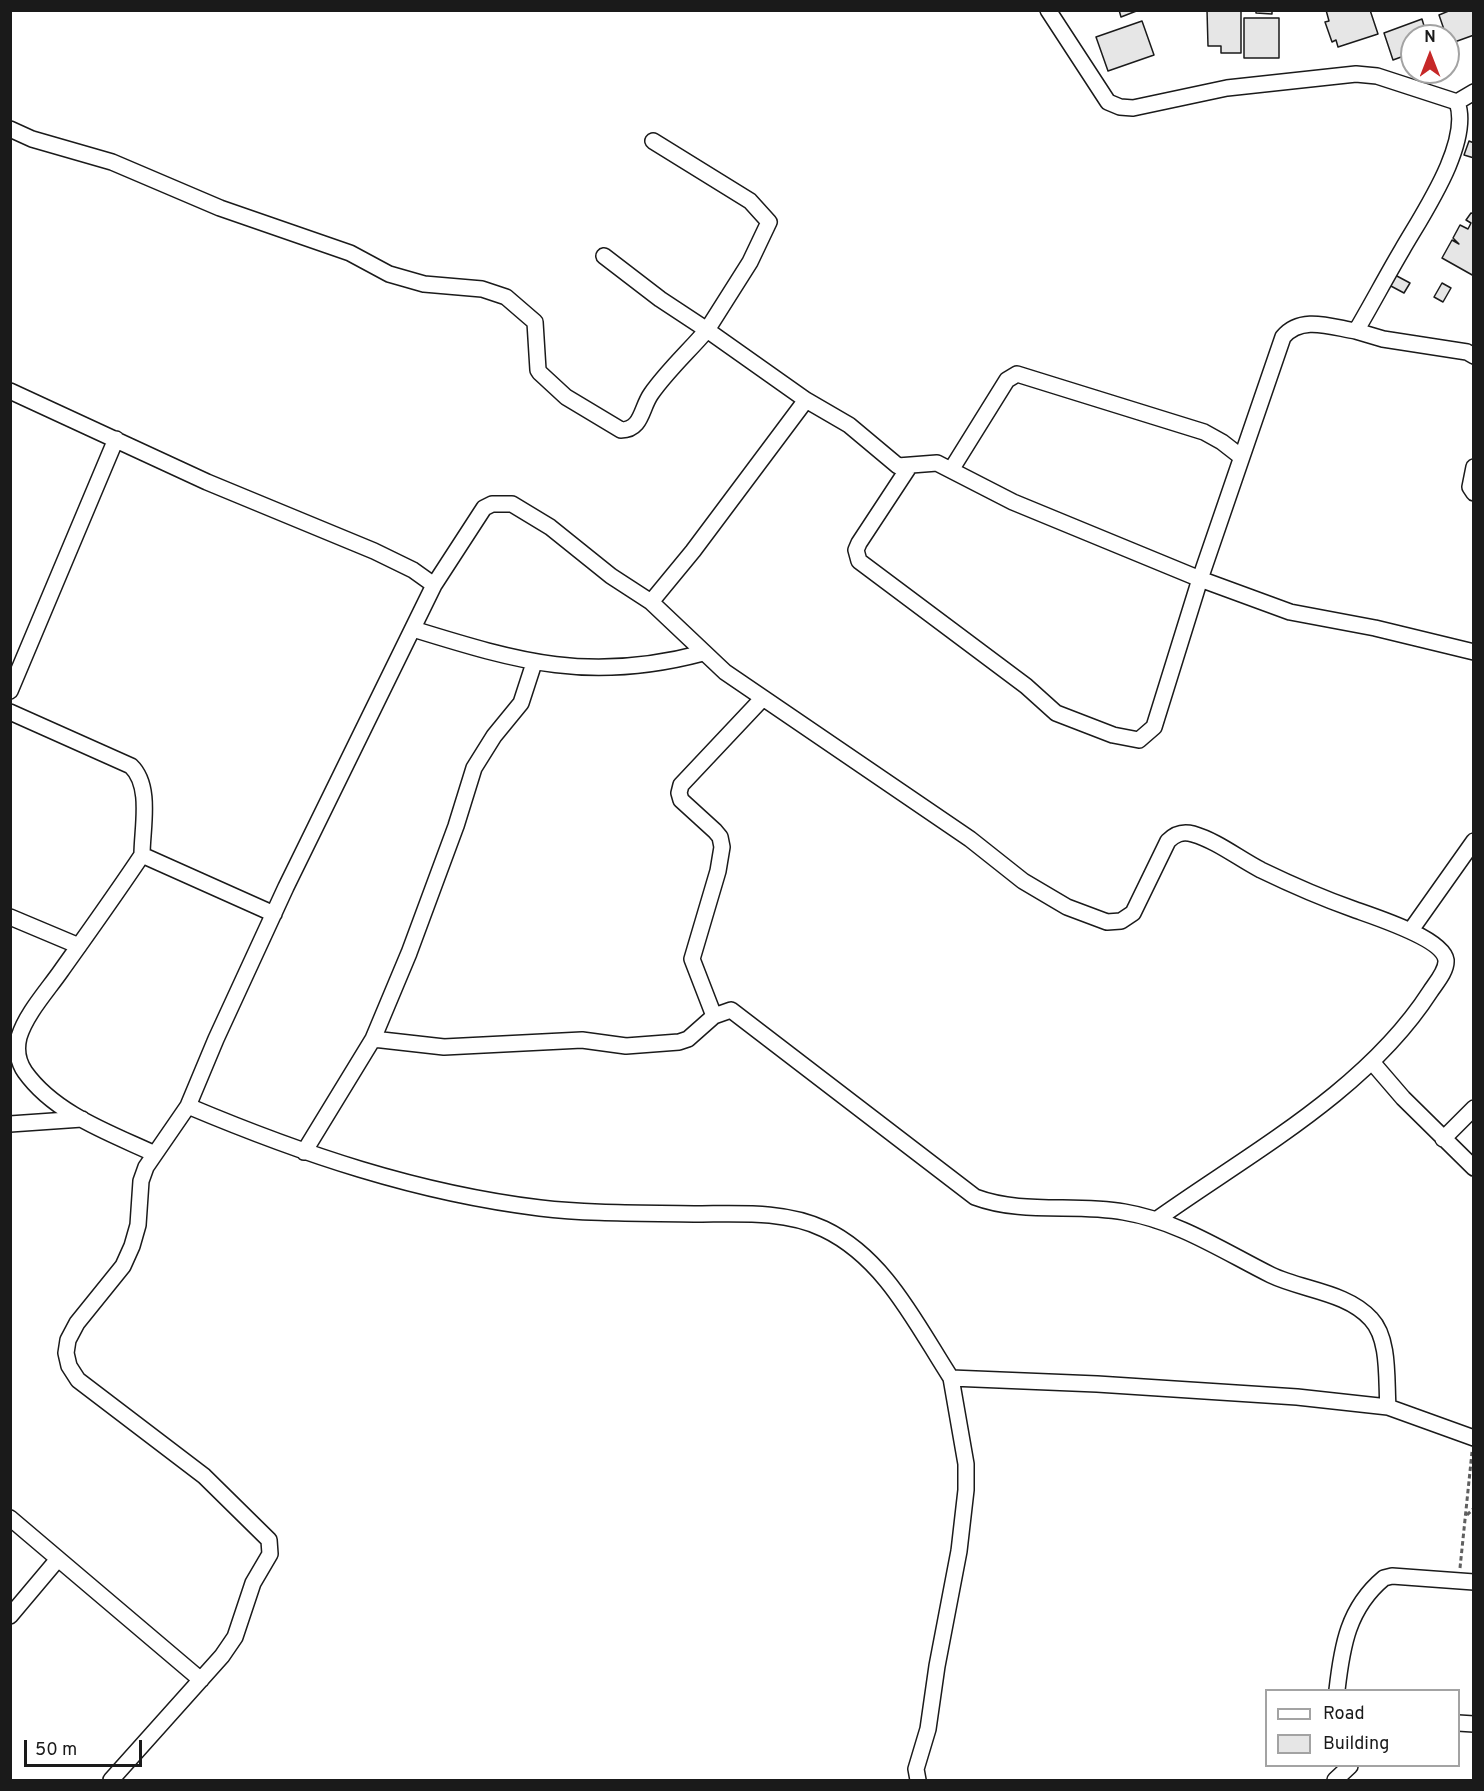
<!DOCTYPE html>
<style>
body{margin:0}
#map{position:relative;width:1484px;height:1791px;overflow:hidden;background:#fff;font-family:Overpass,sans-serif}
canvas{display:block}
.frame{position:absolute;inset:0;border:12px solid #1a1a1a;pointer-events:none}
.legend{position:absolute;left:1265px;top:1689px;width:195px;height:78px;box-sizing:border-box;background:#fff;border:2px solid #a3a3a3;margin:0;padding:8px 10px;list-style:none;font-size:18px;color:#1a1a1a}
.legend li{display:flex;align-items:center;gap:12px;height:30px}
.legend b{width:30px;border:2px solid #a3a3a3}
.north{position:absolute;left:1400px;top:24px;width:60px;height:60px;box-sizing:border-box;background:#fff;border:2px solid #a3a3a3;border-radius:50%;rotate:0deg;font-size:16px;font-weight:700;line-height:24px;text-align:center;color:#1a1a1a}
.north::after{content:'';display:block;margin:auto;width:21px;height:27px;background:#c62828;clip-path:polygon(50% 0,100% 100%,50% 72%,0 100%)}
.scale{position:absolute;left:24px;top:1740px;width:118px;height:27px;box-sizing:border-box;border:3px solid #1a1a1a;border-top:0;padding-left:8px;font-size:18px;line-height:21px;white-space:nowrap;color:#1a1a1a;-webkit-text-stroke:4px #fff;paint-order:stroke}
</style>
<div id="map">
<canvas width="1484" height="1791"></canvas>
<div class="frame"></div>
<ul class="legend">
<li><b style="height:8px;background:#fff"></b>Road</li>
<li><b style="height:16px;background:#e6e6e6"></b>Building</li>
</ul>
<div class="north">N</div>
<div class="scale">50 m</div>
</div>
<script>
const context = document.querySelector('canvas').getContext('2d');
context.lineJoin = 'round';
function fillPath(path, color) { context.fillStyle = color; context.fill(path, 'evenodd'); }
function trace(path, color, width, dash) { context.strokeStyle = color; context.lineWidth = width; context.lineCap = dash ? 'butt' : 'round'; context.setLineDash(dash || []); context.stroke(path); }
const building = new Path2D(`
 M1119 10H1139L1121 17Z
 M1207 10H1241V53H1221V46H1208Z
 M1256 10H1272V14L1256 13Z
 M1326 10H1370L1378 34 1338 47 1336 40 1332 42 1325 22 1329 21Z
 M1451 10H1474V35L1449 44 1439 15Z
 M1244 18H1279V58H1244Z
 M1422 19 1427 36H1412V53L1393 60 1384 33Z
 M1142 21 1154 55 1108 71 1096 37Z
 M1469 141 1474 143V158L1464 155Z
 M1471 213 1474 214V276L1442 258 1452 240 1459 244 1453 238 1460 225 1468 229 1471 223 1466 220Z
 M1395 275 1410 283 1404 293 1389 285Z
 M1442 283 1451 288 1443 302 1434 297Z`);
fillPath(building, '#e6e6e6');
trace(building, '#1a1a1a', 1.5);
const street = new Path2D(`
 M1048 10 1108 102 1120 107 1133 108 1227 88 1356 74 1377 76 1457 102C1472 143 1422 215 1402 250 1386 277 1372 304 1356 331 1331 327 1301 315 1283 337L1200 579 1290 612 1375 628 1474 652
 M1457 102 1474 92
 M10 129 32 139 112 162 220 208 350 253 389 274 424 284 482 289 506 297 535 322 538 370 540 373 566 397 621 430C642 430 641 408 651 394 667 371 689 351 707 330L660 299 604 256
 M653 141 750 201 769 222 750 262 707 330 806 400 849 425 898 466 937 463 1013 502 1200 579 1154 727 1139 740 1113 735 1056 713 1026 686 859 561 856 550 859 543 909 467
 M1356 331 1383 339 1467 352 1474 356
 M10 391 207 482 374 551 413 570 434 585 286 887 216 1039 188 1106 146 1167 141 1181 138 1225 132 1246 123 1266 77 1323 68 1340 66 1353 69 1366 78 1380 204 1476 269 1540 270 1554 253 1583 235 1637 222 1656 111 1780
 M1474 467 1470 487 1474 493
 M951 470 1007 380 1017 374 1204 432 1222 442 1240 456
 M434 585 484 508 492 504H512L550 527 611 576 651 602 725 672 970 839 1023 881 1067 907 1107 922 1121 921 1133 913 1168 841C1175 834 1182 831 1193 834 1217 841 1238 858 1261 870 1290 884 1322 898 1353 909 1372 916 1443 938 1446 960 1447 971 1435 984 1430 992 1366 1091 1250 1153 1156 1220
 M651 602 693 551 806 400
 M413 629C520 662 590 683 703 653
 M10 691 116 439
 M10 712 131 766C152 786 142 828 142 855
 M10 917 79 946
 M1411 930 1474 841
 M714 1016 692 959 718 871 722 847 720 837 715 831 681 800 679 793 681 785 762 699
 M373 1039 409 953 456 826 474 768 494 736 521 703 534 663
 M1372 1062 1403 1098 1474 1168
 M188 1106C302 1154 417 1193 540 1208 591 1214 643 1213 694 1214 737 1214 784 1210 824 1229 885 1258 916 1324 951 1378L1097 1384 1297 1397 1388 1407 1474 1438
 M10 1124 82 1119
 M1443 1139 1474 1108
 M304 1152 373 1039 444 1047 582 1040 626 1046 679 1042 688 1039 714 1016 731 1010 975 1197C1023 1215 1075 1203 1124 1212 1178 1221 1223 1251 1271 1275 1302 1290 1347 1292 1371 1319 1390 1339 1386 1381 1388 1407
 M155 1154C110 1133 55 1114 25 1072 18 1062 16 1049 19 1037 26 1014 47 991 61 971 88 933 116 894 142 855L274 914
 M10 1518 201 1680
 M10 1616 58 1559
 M1337 1690C1342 1646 1348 1608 1384 1578L1392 1576 1474 1582
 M1458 1723 1474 1724
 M918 1780 916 1769 928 1729 937 1666 959 1551 966 1490V1464L951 1378
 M1335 1780 1350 1766`);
trace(street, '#1a1a1a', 18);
trace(new Path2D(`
 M1467 1515 1474 1508
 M1460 1568 1472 1452`), '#5f5f5f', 3, [4.5, 3]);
trace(street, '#fff', 15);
</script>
